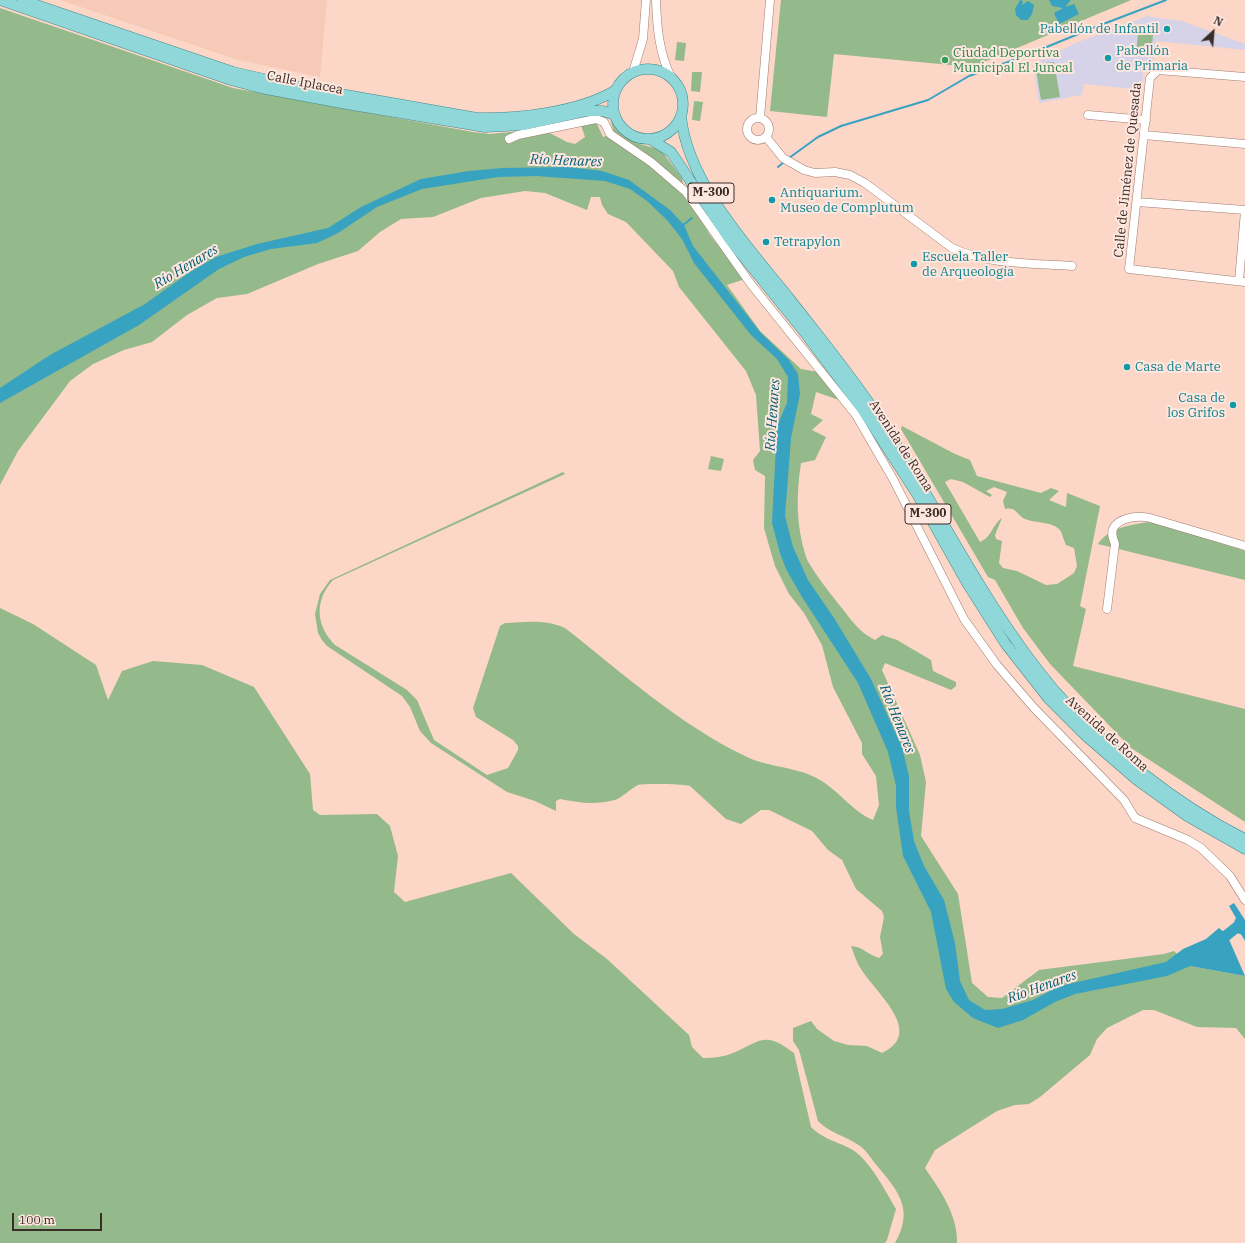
<!DOCTYPE html>
<meta charset="utf-8">
<style>
body{margin:0}
#map{position:relative;width:1245px;height:1243px;overflow:hidden;background:#fcd6c7;font-family:"IBM Plex Serif",serif}
canvas{display:block}
.north{position:absolute;left:1193px;top:12px;width:40px;height:40px;-webkit-text-stroke:3px #fee7de;paint-order:stroke;rotate:26deg;font-size:11px;font-weight:700;line-height:16px;text-align:center;color:#3a2c26}
.north::after{content:'';display:block;margin:auto;width:14px;height:18px;background:#3a2c26;clip-path:polygon(50% 0,100% 100%,50% 72%,0 100%)}
.scale{position:absolute;left:12px;top:1213px;width:90px;height:18px;box-sizing:border-box;border:2px solid #3a2c26;border-top:0;padding-left:5px;font-size:12px;line-height:14px;white-space:nowrap;color:#3a2c26;-webkit-text-stroke:3px #fee7de;paint-order:stroke}
</style>
<div id="map">
<canvas width="1245" height="1243"></canvas>
<div class="north">N</div>
<div class="scale">100 m</div>
</div>
<script>
const context = document.querySelector('canvas').getContext('2d');
context.lineJoin = 'round';
function fillPath(path, color) { context.fillStyle = color; context.fill(path, 'evenodd'); }
function trace(path, color, width, dash) { context.strokeStyle = color; context.lineWidth = width; context.lineCap = dash ? 'butt' : 'round'; context.setLineDash(dash || []); context.stroke(path); }
function label(font, color, halo, rows, align = 'center') {
  context.font = font + ' "IBM Plex Serif",serif'; context.lineWidth = 4; context.setLineDash([]); context.textBaseline = 'middle'; context.strokeStyle = halo; context.fillStyle = color; for (const [text, x, y, turn = 0] of rows) {
    context.save(); context.translate(x, y); context.rotate((+turn || 0) * Math.PI / 180); context.textAlign = isNaN(turn) ? turn : align; if (halo) context.strokeText(text, 0, 0); context.fillText(text, 0, 0); context.restore();
  }
}
fillPath(new Path2D(`
 M60 0H327L320 77 238 60Z`), '#f7cab8');
fillPath(new Path2D(`
 M1150 15V17L1182 21 1245 44V50L1156 41 1153 63H1144L1142 90 1084 84 1082 95 1039 103 1033 64 1076 43Z`), '#d6d2e8');
fillPath(new Path2D(`
 M781 0H1131L972 67 834 54 827 117 770 111Z
 M0 8 233 88 473 132 490 134 542 129 567 142 575 144 585 137 581 125 596 122 603 137 614 133 611 122 614 123 624 135 636 143 661 150 682 178 684 192 710 235 745 279 727 285 760 331 801 369 818 372 842 401 816 392 811 414 823 420 812 430 826 437 815 460 801 463C796 495 796 526 806 557 810 568 833 597 841 607 852 621 859 632 875 640L882 635 897 640 931 660 933 671 956 682V686L951 690 885 663 882 670 920 755 926 782 921 836 958 894 972 983 988 997 1002 998 1039 970 1164 954 1174 951 1190 966 1245 976V1039L1236 1028 1197 1027 1154 1010H1143L1107 1028 1097 1039 1090 1055 1040 1097 1029 1104 1015 1105 997 1111 935 1150 925 1168C940 1190 958 1215 957 1243H895C914 1210 899 1192 878 1167 872 1160 867 1151 860 1146 846 1136 829 1133 818 1121L799 1050 793 1041V1028L811 1021 817 1029 834 1041 848 1045 867 1046 882 1053C926 1033 875 992 861 969 856 962 854 953 851 946 862 946 868 955 879 958L883 954 880 937 884 917 882 911 856 889 842 860 828 850 812 831 769 810H761L741 824 726 819 690 786C685 784 642 783 638 785 630 789 623 797 615 800 596 805 579 803 560 799L556 801V811L535 801 507 792 431 743 420 731 410 707 402 696 327 646 322 640 318 633 315 614 320 594 330 580 563 472 565 474 333 580C314 601 316 626 335 645L407 690 417 700 434 740 487 775 508 768 518 750V746L513 740 476 717 473 708 500 626 505 623C526 622 545 619 565 628 621 672 680 725 745 756 768 768 797 766 820 780 839 791 852 811 873 820L879 805 876 776 862 754V743L833 687 822 645 804 613 789 594 775 566 764 528 765 476 755 470 753 460 760 451 756 395 746 371 679 287 673 271 626 222 608 214 602 205 600 197H591L587 210 545 193 525 191 481 198 433 217 401 219 380 232 358 251 318 264 247 294 217 298 187 315 152 342 124 350 93 364 70 381 18 451 0 485Z
 M1139 25 1154 26 1151 54 1136 53Z
 M677 42 686 43 684 61 675 60Z
 M1054 62 1060 97 1041 100 1035 64Z
 M692 72H702L700 92 691 91Z
 M694 101 703 102 700 121 692 120Z
 M902 426 955 454 970 460 977 476 1041 493 1051 488 1059 491 1049 500 1066 507 1067 493 1100 506 1080 606 1086 609 1073 666 1245 709V822L1131 748 1050 664 1023 628 995 580 988 577 901 429ZM951 479 963 482 990 497 992 495 986 491 994 487 1007 492 1003 501 1005 509C1015 507 1016 513 1023 518 1034 524 1050 520 1060 530 1062 533 1064 541 1066 545L1074 548 1077 566 1074 573 1057 584 1046 585 1017 571 1003 568 999 563 1002 541 996 539 995 535 1002 518C992 525 992 537 980 542L945 482Z
 M711 456 724 459 721 471 708 469Z
 M1153 521 1245 551V580L1098 544C1110 526 1134 525 1153 521Z
 M0 608 33 624 96 665 108 700 122 671 153 661 202 665 254 687 310 774 313 810 320 815 377 814 390 826 398 856 394 892 405 902 511 873 574 934 607 959 689 1035 692 1047 703 1058C713 1058 724 1057 733 1053 762 1040 765 1031 794 1053L811 1127C826 1142 843 1142 857 1153 872 1165 886 1192 896 1209L887 1240 885 1243H0Z`), '#94b98a');
fillPath(new Path2D(`
 M1020 0 1023 1 1022 5 1028 1 1034 5 1032 14 1028 20H1021L1016 15 1015 9Z
 M1049 0H1071L1065 7 1074 4 1079 14 1059 24 1054 13 1063 8 1052 6Z
 M568 167 602 171 629 180 670 210 684 225 693 246 761 333 789 360 798 374 800 394 791 438 785 516 793 547 808 580 834 618 871 679 902 747 909 776V811L914 841 924 866 944 900 955 943 960 981 969 1000 985 1010 1002 1009 1033 1000 1060 986 1166 962 1183 949 1206 939 1219 928 1227 935 1245 976 1190 966 1167 976 1075 994 1055 1002 1023 1020 998 1028 973 1018 954 1002 946 989 931 912 903 856 896 807V786L888 752 858 683 802 597 786 569 780 553 772 523 777 426 787 403 788 377 777 359 751 335 694 263 682 239 667 220 647 201 630 189 605 181 536 176 498 177 422 189 377 207 338 233 317 243 271 249 244 257 219 269 139 325 0 403V388L50 355 145 304 190 272 216 257 257 244 328 228 361 207 421 179 469 171 502 168Z
 M1234 903 1245 920V941L1234 922 1236 918 1229 906Z`), '#38a2c1');
trace(new Path2D(`
 M789 158 818 137 841 126 928 100 969 76 1022 57 1098 26 1166 0
 M778 167 784 162
 M682 226 692 218`), '#38a2c1', 2);
trace(new Path2D(`
 M1215 942 1227 935 1237 927 1245 930`), '#38a2c1', 11);
const minor = new Path2D(`
 M656 0C657 27 659 53 671 77
 M633 72 643 39 646 0
 M1245 77 1158 70 1150 78 1129 269 1245 282
 M1088 115 1146 120
 M747 129a11 11 0 1 1 22 0a11 11 0 1 1-22 0Z
 M760 118 770 0
 M1144 135 1245 144
 M766 137 783 158 804 170 815 173 835 172 850 175 865 183 952 248C989 265 1032 263 1072 266
 M509 139 518 135 596 119 604 122 610 134 651 162 686 192 750 283 856 415 893 479 964 619 997 665 1034 708 1124 800 1135 818 1188 840 1201 848 1230 876 1245 900
 M1137 202 1245 210
 M1239 281 1245 211
 M1107 609 1115 544C1113 539 1111 534 1113 529 1118 517 1140 515 1150 518L1245 546`);
const major = new Path2D(`
 M0 0 231 80 261 88 347 104 485 127 523 125 586 111H603L615 115
 M22 0 233 72 295 86 477 118C518 119 580 112 616 90
 M613 104a35 35 0 1 1 70 0a35 35 0 1 1-70 0Z
 M681 116C687 182 749 248 789 298 821 339 854 379 882 422 940 511 985 608 1054 690 1104 747 1177 805 1245 839
 M650 139 671 152 730 240 802 329 862 409 917 494 967 583 1005 643 1048 698 1086 736 1137 780 1187 816 1245 849`);
trace(minor, '#9f7d6f', 9);
trace(major, '#428a8a', 11);
trace(minor, '#fff', 8);
trace(major, '#90d7d9', 10);
for (const [x, y, r, color] of [
 [1167,29,4,"#0f9aa8"],
 [1108,58,4,"#0f9aa8"],
 [945,60,4,"#2e9e5b"],
 [772,200,4,"#0f9aa8"],
 [766,242,4,"#0f9aa8"],
 [914,264,4,"#0f9aa8"],
 [1127,367,4,"#0f9aa8"],
 [1233,405,4,"#0f9aa8"]
]) { const dot = new Path2D(); dot.arc(x, y, r, 0, 2 * Math.PI); context.fillStyle = color; context.fill(dot); trace(dot, '#fee7de', 1.5); }
for (const [x, y, w] of [
 [711,193,46],
 [928,514,46]
]) { const box = new Path2D(); box.roundRect(x - w / 2, y - 10, w, 20, 3); context.fillStyle = '#fee7de'; context.fill(box); trace(box, '#3a2c26', 1); }
label('bold 12px', '#3a2c26', null, [
 ["M-300",711,193],
 ["M-300",928,514]
]);
label('13px', '#0d838f', '#fee7de', [
 ["Pabellón de Infantil",1159,29,"right"],
 ["Pabellón",1116,51],
 ["de Primaria",1116,66],
 ["Antiquarium.",780,193],
 ["Museo de Complutum",780,208],
 ["Tetrapylon",774,242],
 ["Escuela Taller",922,257],
 ["de Arqueología",922,272],
 ["Casa de Marte",1135,367],
 ["Casa de",1225,398,"right"],
 ["los Grifos",1225,413,"right"]
], 'left');
label('13px', '#27864d', '#fee7de', [
 ["Ciudad Deportiva",953,53],
 ["Municipal El Juncal",953,68]
], 'left');
label('13px', '#3a2c26', '#fee7de', [
 ["Calle Iplacea",305,83,11],
 ["Calle de Jiménez de Quesada",1128,170,-84],
 ["Avenida de Roma",901,446,57],
 ["Avenida de Roma",1107,734,42]
]);
label('italic 14px', '#005c71', '#fee7de', [
 ["Río Henares",566,161,2],
 ["Río Henares",186,267,-31],
 ["Río Henares",773,415,-86],
 ["Río Henares",897,719,68],
 ["Río Henares",1042,987,-20]
]);
</script>
